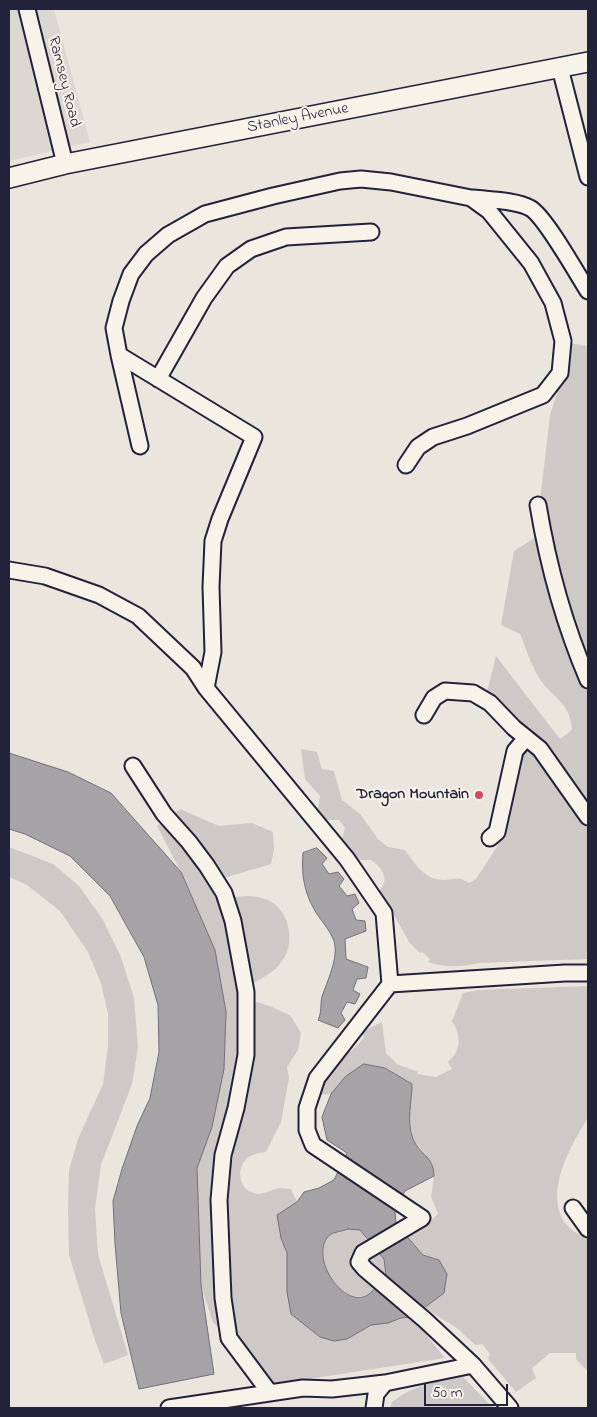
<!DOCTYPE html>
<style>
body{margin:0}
#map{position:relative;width:597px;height:1417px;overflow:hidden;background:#eae6de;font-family:"Indie Flower",sans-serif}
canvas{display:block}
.frame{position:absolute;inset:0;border:10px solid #22223b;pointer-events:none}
.scale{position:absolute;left:424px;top:1384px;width:84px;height:22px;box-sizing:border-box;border:2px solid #22223b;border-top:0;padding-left:6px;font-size:15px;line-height:18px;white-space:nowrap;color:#22223b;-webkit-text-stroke:4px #f7f3e8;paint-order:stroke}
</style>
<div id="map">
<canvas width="597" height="1417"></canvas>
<div class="frame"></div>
<div class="scale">50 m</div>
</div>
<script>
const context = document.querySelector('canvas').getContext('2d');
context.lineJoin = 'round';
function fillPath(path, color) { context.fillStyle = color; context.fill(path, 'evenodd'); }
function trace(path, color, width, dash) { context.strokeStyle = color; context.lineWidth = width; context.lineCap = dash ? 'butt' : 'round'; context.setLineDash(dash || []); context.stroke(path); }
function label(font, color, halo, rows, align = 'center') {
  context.font = font + ' "Indie Flower",sans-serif'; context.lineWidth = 4; context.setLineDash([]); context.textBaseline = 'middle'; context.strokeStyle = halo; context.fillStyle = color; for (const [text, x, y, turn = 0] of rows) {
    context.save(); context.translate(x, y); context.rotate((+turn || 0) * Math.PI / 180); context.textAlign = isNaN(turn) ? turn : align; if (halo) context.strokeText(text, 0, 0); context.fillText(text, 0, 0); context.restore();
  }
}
fillPath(new Path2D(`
 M9 9H54L90 142 9 161Z`), '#dbd8d2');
fillPath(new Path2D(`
 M568 343 588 346V811L486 696 496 656 560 739 572 730C570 701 552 698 539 678 531 665 526 648 520 634L501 625 514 551 536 537 550 415 564 372Z
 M301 749 317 752 322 769 334 771 342 800 360 814 378 839 388 847 405 850C416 865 425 881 446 880 456 879 460 877 469 883L476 879 500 842 518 765 526 751H536L588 825V959L479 963C461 967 445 968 428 962L430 959 422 952 420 953 409 942 380 890C390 879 382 868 371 860H359L342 838 345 828 339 820H326L318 808 320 796 305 779Z
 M180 809 219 826 252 823 273 832 274 850 271 864 221 879 232 898C260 891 286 902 289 932 290 943 289 952 282 961 275 972 262 978 251 984L254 1001 272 1007 291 1016 301 1033 298 1050 287 1067 289 1078 281 1122 266 1152C259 1153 252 1154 247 1158 237 1168 238 1186 251 1192 262 1197 269 1190 279 1188 282 1188 287 1189 291 1189L297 1202 281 1238 287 1253 291 1314 301 1321 347 1339 371 1325 388 1323 401 1318 412 1317 445 1358 270 1385 231 1336 213 1323 201 1285 197 1168 212 1126 224 1069 226 1012 215 950 181 872 157 826Z
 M9 847 53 864 79 886 103 920 121 957 134 998 138 1048 132 1084 101 1165 95 1209 98 1254 128 1355 104 1364 95 1340 69 1255 68 1211 69 1170 78 1139 103 1084 108 1046V1014L101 983 88 952 60 911 27 885 9 877Z
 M588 986V1118C571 1145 543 1193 566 1224 571 1231 581 1235 588 1239V1372L576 1359V1353H550L532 1368 536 1378 516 1392 488 1359 490 1354 482 1344 475 1345 457 1328 425 1308 444 1293 439 1260 423 1254 406 1235 434 1218 438 1213 431 1197 434 1176 426 1154 413 1140 410 1126 409 1104 412 1099V1084L386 1068 346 1076 331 1094 318 1095C323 1083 329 1071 339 1062 347 1053 357 1048 364 1037L361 1032 382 1022 386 1053 397 1064 418 1072 417 1074 436 1077 452 1069 448 1062C462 1049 461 1037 452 1021L463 993 478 990Z
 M348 1229 360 1230 369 1243 360 1249 377 1286C349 1321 306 1258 330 1236 334 1232 343 1231 348 1229Z
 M377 1252 384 1259 386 1275 383 1279 366 1263V1258Z
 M463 1377 493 1408H391V1403C412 1385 437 1382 463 1377Z`), '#cdc9c6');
const water = new Path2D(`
 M9 753 68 772 111 793 181 872 215 950 226 1012 224 1069 212 1127 197 1168 201 1285 214 1374 139 1389 121 1313 115 1244 113 1201 122 1169 137 1126 150 1098 159 1052 158 1005 144 957 110 896 70 856 25 834 9 829Z
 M317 848 327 858 322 864 329 874 338 872 344 879 339 886 347 896 355 894 359 903 352 909 356 920 365 921 366 931 345 939 346 959 368 967 366 978 357 979 353 990 360 994 355 1004 347 1002 341 1013 345 1020 338 1028 318 1020C322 1012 320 1005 322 997 327 981 339 958 334 941 329 928 320 920 314 909 304 892 301 872 303 853Z
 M364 1064 385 1068 412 1084C412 1102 406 1121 413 1139 419 1154 434 1156 434 1176L405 1191 395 1210 396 1224 423 1255 439 1260 447 1274 444 1293 412 1317 401 1318 388 1323 371 1325 347 1339 334 1341 320 1337 291 1314 287 1292V1253L281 1238 277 1215 297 1202 304 1192 319 1188 334 1180 347 1153 327 1140 322 1117 331 1094 345 1077ZM348 1229 360 1230 384 1259 386 1275C380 1282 373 1294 363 1297 338 1303 309 1253 330 1235 334 1232 343 1231 348 1229Z`);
fillPath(water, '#a6a3a6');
trace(water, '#716f7b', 1);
const minor = new Path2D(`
 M27 9 65 164
 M560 68 588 177
 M473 198C489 200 516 200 530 208 545 216 577 274 588 291
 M119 355 140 446
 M158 379 204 298 227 266 251 249 286 237 371 232
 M538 505C548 565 564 624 588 680
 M9 570 45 576 99 595 138 616 193 668 206 688 347 859 384 913 390 984
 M206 688 213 652 211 587 213 541 220 519 254 437 119 355 114 328 121 301 131 274 146 254 168 235 205 214 273 196 340 181 361 179 391 182 471 198 489 211 531 263 553 303 563 341 560 373 543 395 467 426 433 437 418 447 406 465
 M424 715 434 698 445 691 473 693 490 703 514 728 540 749 588 817
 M133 766 164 814 189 842 207 866 224 893 233 921 246 992V1055L236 1108 223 1155 219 1200 223 1298 229 1338 270 1393
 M490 838 497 832 515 751 526 738
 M573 1208 588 1229
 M169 1408 303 1388 332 1389 385 1383 473 1365
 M374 1408 376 1394 385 1383
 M510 1408 473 1365 425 1320 365 1269 359 1262 363 1253 422 1218 313 1145 307 1130V1108L317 1078 390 984 565 973H588`);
const major = new Path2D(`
 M9 178 65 164 588 62`);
trace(minor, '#22223b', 19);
trace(major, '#22223b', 22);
trace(minor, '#f7f3e8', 15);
trace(major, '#f7f3e8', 19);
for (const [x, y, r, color] of [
 [479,795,5,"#d1495b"]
]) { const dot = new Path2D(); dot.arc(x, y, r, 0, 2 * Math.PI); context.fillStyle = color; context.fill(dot); trace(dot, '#f7f3e8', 2); }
label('16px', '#22223b', '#f7f3e8', [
 ["Ramsey Road",63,82,76],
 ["Stanley Avenue",298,119,-11]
]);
label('bold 16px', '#22223b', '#f7f3e8', [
 ["Dragon Mountain",469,795]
], 'right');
</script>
